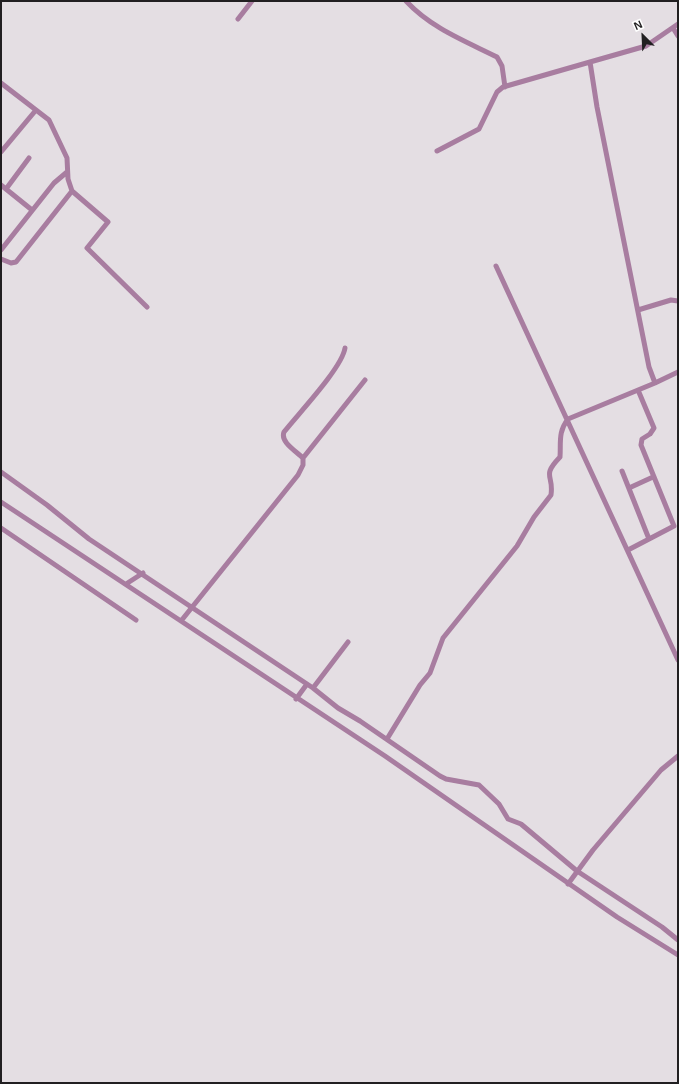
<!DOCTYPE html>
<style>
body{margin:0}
#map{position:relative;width:679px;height:1084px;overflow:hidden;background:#e4dee3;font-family:Helvetica,sans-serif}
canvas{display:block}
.frame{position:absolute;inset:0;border:2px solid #211f21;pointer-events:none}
.north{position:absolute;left:623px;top:16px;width:40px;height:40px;-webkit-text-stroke:3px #fff;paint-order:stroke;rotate:336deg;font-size:11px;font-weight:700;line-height:16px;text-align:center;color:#211f21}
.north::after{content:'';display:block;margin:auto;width:14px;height:18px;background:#211f21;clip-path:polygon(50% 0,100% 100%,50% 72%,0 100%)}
</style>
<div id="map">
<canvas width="679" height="1084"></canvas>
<div class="frame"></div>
<div class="north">N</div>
</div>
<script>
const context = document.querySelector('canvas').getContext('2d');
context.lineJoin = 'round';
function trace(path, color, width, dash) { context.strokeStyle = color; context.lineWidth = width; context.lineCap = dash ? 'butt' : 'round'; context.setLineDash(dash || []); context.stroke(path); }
trace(new Path2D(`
 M406 1C431 28 465 41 497 57L502 66 505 87
 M238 19 252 1
 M673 28 678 36
 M590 62 646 46 678 24
 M1 83 49 120 67 158 68 179 72 191 108 222 87 248 147 307
 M437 151 479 129 497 92 503 87 590 62 597 107 649 367 655 383 678 372
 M1 152 36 110
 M1 185 32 210
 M6 189 29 158
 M1 250 54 183 67 172
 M1 259 11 263 16 262 72 191
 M496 266 678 660
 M638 310 671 300 678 301
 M303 458C296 451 280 442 284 432 298 414 342 368 345 348
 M622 471 649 539
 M1 472 47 505 89 539 313 688 338 708 360 721 440 776 446 779 479 785 499 804 508 819 521 824 577 871 662 927 678 940
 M629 488 653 477
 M1 502 385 756 617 917 678 955
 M1 528 136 620
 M628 550 674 526 641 445 642 439 650 434 654 428 638 390
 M126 584 143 573
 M181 621 298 475 303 465V458L365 380
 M313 688 348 642
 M296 699 307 684
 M387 739 420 685 430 673 443 638 517 546 534 517 551 495C554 474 541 477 560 457 561 442 558 432 568 419L655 383
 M568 884 593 850 661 770 678 756`), '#a87da0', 5);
</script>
